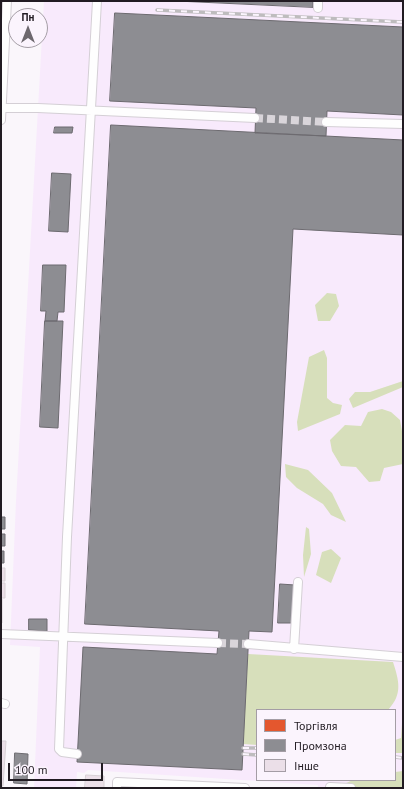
<!DOCTYPE html>
<meta charset="utf-8">
<style>
body{margin:0}
#map{position:relative;width:404px;height:789px;overflow:hidden;background:#faf6fb;font-family:"PT Sans",sans-serif}
canvas{display:block}
.frame{position:absolute;inset:0;border:2px solid #211b22;pointer-events:none}
.legend{position:absolute;left:256px;top:709px;width:140px;height:72px;box-sizing:border-box;background:#fbf4fd;border:1px solid #a49da5;margin:0;padding:5px 7px;list-style:none;font-size:12px;color:#211b22}
.legend li{display:flex;align-items:center;gap:8px;height:20px}
.legend b{width:20px;border:1px solid #a49da5}
.north{position:absolute;left:8px;top:8px;width:40px;height:40px;box-sizing:border-box;background:#fbf4fd;border:1px solid #a49da5;border-radius:50%;rotate:0deg;font-size:11px;font-weight:700;line-height:16px;text-align:center;color:#211b22}
.north::after{content:'';display:block;margin:auto;width:14px;height:18px;background:#6d686e;clip-path:polygon(50% 0,100% 100%,50% 72%,0 100%)}
.scale{position:absolute;left:8px;top:763px;width:95px;height:18px;box-sizing:border-box;border:2px solid #211b22;border-top:0;padding-left:5px;font-size:12px;line-height:14px;white-space:nowrap;color:#211b22;-webkit-text-stroke:3px #fbf4fd;paint-order:stroke}
</style>
<div id="map">
<canvas width="404" height="789"></canvas>
<div class="frame"></div>
<ul class="legend">
<li><b style="height:11px;background:#e4572e"></b>Торгівля</li>
<li><b style="height:11px;background:#8d8d92"></b>Промзона</li>
<li><b style="height:11px;background:#ebdfe8"></b>Інше</li>
</ul>
<div class="north">Пн</div>
<div class="scale">100 m</div>
</div>
<script>
const context = document.querySelector('canvas').getContext('2d');
context.lineJoin = 'round';
function fillPath(path, color) { context.fillStyle = color; context.fill(path, 'evenodd'); }
function trace(path, color, width, dash) { context.strokeStyle = color; context.lineWidth = width; context.lineCap = dash ? 'butt' : 'round'; context.setLineDash(dash || []); context.stroke(path); }
fillPath(new Path2D(`
 M44 1H403V788H318V785L88 770 84 773 77 772 76 788H34L40 647 10 645 16 501ZM257 710H395V780H257Z`), '#f8eafc');
fillPath(new Path2D(`
 M327 293 336 294 339 306 330 321H318L315 305Z
 M324 350 327 358V398L333 403 342 405 340 414 298 431 297 422 309 357Z
 M403 381V387L353 408 349 399 355 392H370Z
 M382 409 391 412 400 420 403 437V464L384 468 380 481 369 482 356 467 341 466 332 451 330 440 345 425 361 426 368 412Z
 M285 464 308 470 332 493 346 522 331 515 323 504 297 488 286 477Z
 M306 527 309 529 311 554 304 577 303 555Z
 M331 549 341 558 331 583 316 575 322 552Z
 M248 654 393 662C399 681 403 694 388 710H257V745L243 744Z
 M403 709V753H395V740L401 738Z
 M403 771V788H335L353 780H395V772Z`), '#d7dfbb');
const shops = new Path2D(`
 M123 787 150 788H123Z`);
fillPath(shops, '#e4572e');
trace(shops, '#aa452a', 1);
const industry = new Path2D(`
 M177 1H313V7Z
 M115 13 403 27V115L327 111 326 136 255 133 256 108 110 101Z
 M111 125 403 140V235L293 229 272 632 249 631 242 770 77 762 83 647 217 654 219 631 85 624Z
 M55 127H73L72 133H54Z
 M52 173 71 174 68 232 49 231Z
 M43 265H66L64 312H58L57 321H45L46 311H41Z
 M45 321H63L58 428 40 427Z
 M1 517H5V529H1Z
 M1 534H5V546H1Z
 M1 551H4V563H1Z
 M280 584 295 585 293 623H278Z
 M29 619H47V631L29 630Z
 M15 753 28 754 27 784 14 783Z`);
fillPath(industry, '#8d8d92');
trace(industry, '#6d6b70', 1);
const building = new Path2D(`
 M1 7H3L2 21H1Z
 M1 568H5V581H1Z
 M1 583H5V598H1Z
 M1 599H2V623L1 622Z
 M1 741H6L3 786H1Z
 M86 775 104 776V788H85Z`);
fillPath(building, '#ebdfe8');
trace(building, '#d7d0d5', 1);
trace(new Path2D(`
 M255 118 326 122
 M218 643 248 644`), '#d9d5da', 8, [8, 4]);
const minor = new Path2D(`
 M318 8V1
 M1 108H38L255 118
 M1 120 7 1
 M326 122 403 124
 M1 634 218 643
 M248 644 403 657
 M294 649 298 582
 M1 703 5 704
 M77 754 62 752 59 749 67 537 97 1
 M330 787 351 788
 M117 788V782L245 788`);
trace(minor, '#d4cfd5', 10);
trace(minor, '#fefefe', 8);
const rail = new Path2D(`
 M157 10 403 22
 M243 748H257
 M243 754 257 755
 M395 757 403 758`);
trace(rail, '#bebcbe', 3.5);
trace(rail, '#fbf4fd', 2, [6]);
</script>
